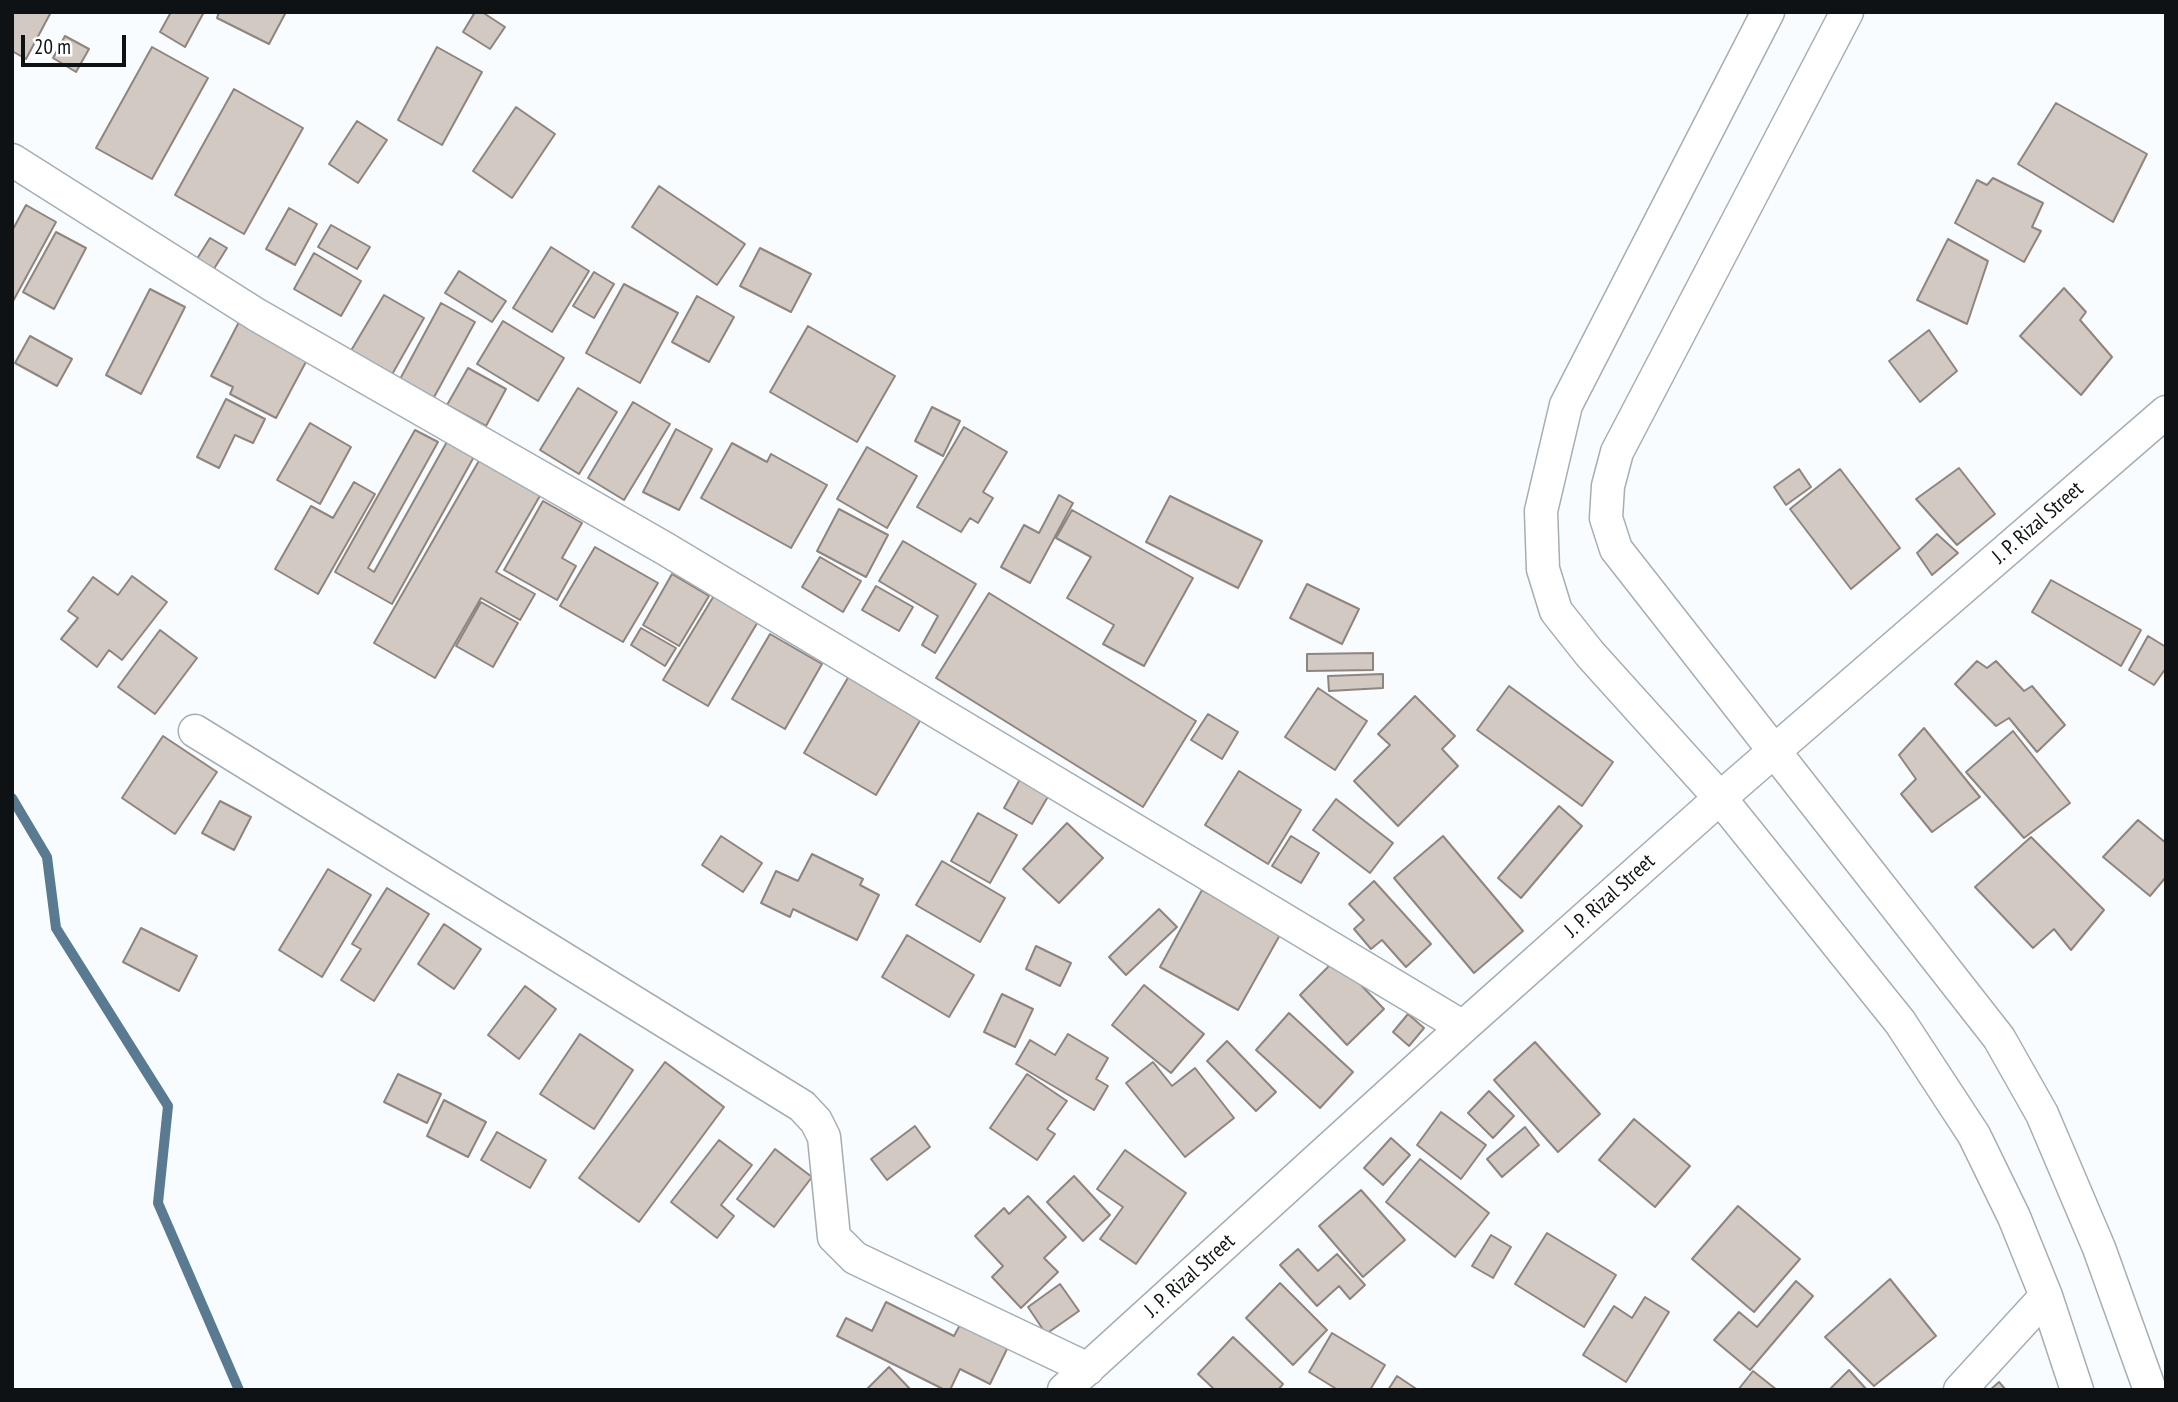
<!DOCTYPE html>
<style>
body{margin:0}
#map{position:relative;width:2178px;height:1402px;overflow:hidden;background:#f8fcff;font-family:"PT Sans Narrow",sans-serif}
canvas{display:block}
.frame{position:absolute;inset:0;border:14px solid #0f1214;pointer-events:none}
.scale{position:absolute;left:21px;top:35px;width:105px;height:32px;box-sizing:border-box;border:4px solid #0f1214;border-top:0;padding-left:9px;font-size:21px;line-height:24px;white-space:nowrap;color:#0f1214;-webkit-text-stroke:5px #fff;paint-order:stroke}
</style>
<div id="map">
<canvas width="2178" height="1402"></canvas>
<div class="frame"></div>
<div class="scale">20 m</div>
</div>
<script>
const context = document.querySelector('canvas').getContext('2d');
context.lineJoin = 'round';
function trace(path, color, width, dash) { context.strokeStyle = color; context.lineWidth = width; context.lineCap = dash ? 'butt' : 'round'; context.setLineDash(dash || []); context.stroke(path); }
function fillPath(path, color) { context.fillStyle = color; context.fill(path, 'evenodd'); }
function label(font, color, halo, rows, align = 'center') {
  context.font = font + ' "PT Sans Narrow",sans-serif'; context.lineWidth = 5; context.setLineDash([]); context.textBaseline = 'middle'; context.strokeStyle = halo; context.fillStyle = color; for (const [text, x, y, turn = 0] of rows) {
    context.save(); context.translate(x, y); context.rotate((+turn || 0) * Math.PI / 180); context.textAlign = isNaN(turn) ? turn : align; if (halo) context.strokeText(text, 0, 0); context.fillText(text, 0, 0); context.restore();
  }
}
trace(new Path2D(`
 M12 798 47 857 56 928 168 1106 158 1203 239 1390`), '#597a91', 10);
const building = new Path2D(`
 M12 12H51L26 59 12 51Z
 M171 12H204L185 47 160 32Z
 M219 12H286L269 44 217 18Z
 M475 12H482L505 27 490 49 463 32Z
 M65 36 89 49 76 72 53 58Z
 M152 47 208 78 152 179 96 148Z
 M437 47 482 72 442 145 398 120Z
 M234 89 303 128 244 234 175 195Z
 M2056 103 2147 154 2113 222 2018 164Z
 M516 107 555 134 512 198 473 171Z
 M357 121 387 140 358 183 329 164Z
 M1993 178 2043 203 2032 227 2041 231 2024 262 1955 223 1977 180 1987 185Z
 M659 186 745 244 717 285 632 227Z
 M26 205 56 222 12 303V231Z
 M289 208 317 224 295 265 266 249Z
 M331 225 370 247 357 269 318 247Z
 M56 232 86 248 54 309 23 292Z
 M210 238 227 248 212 272 195 262Z
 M1948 239 1988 261 1967 324 1917 300Z
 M551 247 589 271 552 332 513 308Z
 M760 248 811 274 791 312 740 286Z
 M314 253 361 281 341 316 294 289Z
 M459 271 506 301 492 322 445 293Z
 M594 272 614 284 594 318 573 306Z
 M624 284 678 313 640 383 586 353Z
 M2064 288 2086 312 2080 320 2112 357 2081 395 2020 336Z
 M150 289 185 307 141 394 106 375Z
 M384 295 424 318 390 378 349 354Z
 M697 296 734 317 709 362 672 342Z
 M441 303 475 322 433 399 399 381Z
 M503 321 564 358 538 401 477 364Z
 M239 322 308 358 276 418 230 394 233 387 211 376Z
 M808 326 895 376 857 442 770 392Z
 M1929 330 1957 371 1920 402 1889 361Z
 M30 336 72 359 57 386 15 363Z
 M468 368 506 389 486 426 447 405Z
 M578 388 617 412 579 474 540 450Z
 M226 399 265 419 253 443 235 435 219 468 197 457Z
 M633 402 670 424 624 500 588 478Z
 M932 407 960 421 943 456 915 441Z
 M310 423 351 447 320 504 277 480Z
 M964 427 1007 452 983 492 993 498 978 523 970 518 961 532 917 507Z
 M676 429 712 449 679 510 643 492Z
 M415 430 438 442 368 568 374 572 448 440 475 455 392 604 335 572Z
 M732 443 767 462 771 454 827 485 791 548 701 498Z
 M867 447 917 476 887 528 837 499Z
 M480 459 541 494 496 572 535 594 520 620 481 598 435 678 374 643Z
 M1959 468 1995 514 1957 545 1916 499Z
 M1799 469 1811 487 1786 505 1774 487Z
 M1840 469 1900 548 1851 589 1790 509Z
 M354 482 375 494 318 594 275 569 311 506 333 518Z
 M1059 495 1073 503 1030 583 1001 567 1024 525 1039 533Z
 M1170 496 1262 541 1238 588 1146 542Z
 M543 501 582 523 562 558 576 566 557 600 504 570Z
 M839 509 888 535 866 577 817 551Z
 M1072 510 1193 578 1144 666 1103 644 1114 625 1067 598 1091 557 1056 538Z
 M1937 534 1958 553 1932 575 1917 553Z
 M903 541 976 584 935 653 922 645 938 616 879 581Z
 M595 547 658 583 623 642 560 606Z
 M820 557 861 581 843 612 802 587Z
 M672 574 709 596 679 646 643 625Z
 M132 576 167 602 122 660 109 650 97 667 61 639 78 618 68 611 93 577 118 595Z
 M2051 580 2141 630 2121 666 2032 612Z
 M1307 584 1359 609 1342 644 1290 618Z
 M876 586 913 607 899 631 862 610Z
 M989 593 1196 721 1143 807 936 678Z
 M715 594 759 620 708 706 663 680Z
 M481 602 518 623 493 667 456 646Z
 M641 628 676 648 665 666 631 645Z
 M160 630 197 658 155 714 118 687Z
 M770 634 822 664 785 729 732 699Z
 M2148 636 2166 647V668L2154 685 2129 670Z
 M1373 653V670L1307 671V654Z
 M1977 661 1987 668 1996 661 2024 691 2032 686 2065 725 2037 752 2009 718 1996 726 1955 684Z
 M1383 674V688L1329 691 1328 676Z
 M849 676 921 719 876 795 804 753Z
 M1509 686 1613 762 1582 806 1477 730Z
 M1318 688 1367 721 1335 770 1285 737Z
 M1415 696 1455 736 1442 749 1458 766 1398 826 1354 781 1390 745 1378 734Z
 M1208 714 1238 732 1222 759 1191 740Z
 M1924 728 1980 797 1932 832 1901 794 1916 779 1899 755Z
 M2013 731 2070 803 2024 838 1966 772Z
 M163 736 217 772 175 834 122 798Z
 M1239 771 1301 810 1268 864 1205 825Z
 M1024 772 1053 788 1032 824 1004 808Z
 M1336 799 1393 843 1370 873 1313 830Z
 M220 801 251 817 234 850 202 833Z
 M1559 806 1582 826 1521 898 1498 878Z
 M978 813 1017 835 990 883 951 861Z
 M2138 820 2166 843V877L2150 896 2103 857Z
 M1067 823 1103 858 1059 903 1023 869Z
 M721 836 762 863 743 892 702 865Z
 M1291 836 1319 853 1301 883 1272 866Z
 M1443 836 1523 931 1474 973 1394 878Z
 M2031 837 2104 910 2071 950 2054 929 2033 948 1975 887Z
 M812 854 863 879 860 885 879 895 857 940 793 909 790 917 761 903 776 871 798 881Z
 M942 861 1005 898 980 942 916 905Z
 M328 869 371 895 322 977 279 950Z
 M1374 881 1431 944 1406 967 1382 940 1371 949 1354 929 1364 920 1349 904Z
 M387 888 429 914 374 1001 341 980 361 949 352 944Z
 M1202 890 1281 933 1238 1010 1160 967Z
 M1159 909 1177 927 1126 975 1109 957Z
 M444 924 481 949 454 989 418 964Z
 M141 928 197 956 179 991 123 962Z
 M907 935 974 975 949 1017 882 977Z
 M1036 946 1071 963 1060 986 1026 969Z
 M1336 959 1384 1009 1347 1045 1300 995Z
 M1144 985 1204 1034 1171 1073 1112 1025Z
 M525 986 556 1009 519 1059 488 1035Z
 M1002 994 1033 1009 1015 1047 984 1032Z
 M1289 1013 1353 1072 1320 1108 1256 1050Z
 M1408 1014 1424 1028 1409 1046 1393 1032Z
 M580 1034 633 1070 594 1129 540 1094Z
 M1068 1034 1108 1058 1096 1079 1108 1086 1094 1110 1016 1064 1030 1040 1055 1055Z
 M1227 1041 1276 1092 1256 1111 1207 1061Z
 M1535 1042 1600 1114 1558 1152 1494 1080Z
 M665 1062 724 1107 639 1222 579 1178Z
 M1153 1062 1172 1086 1195 1068 1234 1118 1185 1157 1126 1083Z
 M398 1074 441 1094 427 1123 384 1102Z
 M1027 1074 1067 1101 1047 1129 1055 1134 1037 1160 990 1128Z
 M1489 1091 1514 1116 1493 1138 1468 1113Z
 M444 1100 486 1122 468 1157 427 1136Z
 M1441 1112 1486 1145 1461 1179 1417 1145Z
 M1634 1119 1690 1166 1655 1207 1599 1160Z
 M915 1126 930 1147 887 1180 871 1159Z
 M1525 1127 1539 1145 1502 1177 1487 1159Z
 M497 1132 546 1160 530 1188 481 1160Z
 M1391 1138 1410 1155 1383 1185 1364 1168Z
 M719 1140 752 1165 721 1205 734 1216 717 1238 671 1202Z
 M775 1149 812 1177 774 1227 737 1199Z
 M1125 1150 1186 1193 1136 1264 1100 1239 1123 1207 1097 1189Z
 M1420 1159 1489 1213 1455 1257 1386 1202Z
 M1074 1176 1110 1215 1083 1241 1047 1202Z
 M1361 1190 1405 1240 1363 1277 1319 1226Z
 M1028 1196 1066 1237 1044 1258 1058 1272 1021 1308 992 1277 1003 1266 975 1236 1004 1208 1009 1214Z
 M1738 1206 1800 1259 1754 1312 1692 1259Z
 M1547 1233 1616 1275 1584 1327 1515 1284Z
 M1491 1235 1511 1247 1493 1278 1472 1266Z
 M1298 1249 1318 1271 1337 1254 1365 1285 1350 1299 1339 1286 1317 1306 1280 1265Z
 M1890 1279 1936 1336 1874 1386 1825 1337Z
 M1796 1281 1813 1296 1750 1370 1714 1340 1739 1312 1757 1327Z
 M1280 1283 1327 1330 1293 1365 1246 1318Z
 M1060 1284 1079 1311 1046 1334 1028 1307Z
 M1645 1297 1669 1312 1626 1382 1583 1355 1614 1306 1632 1318Z
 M886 1302 954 1336 961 1323 1008 1347 990 1384 960 1369 950 1390H945L837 1336 846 1318 872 1331Z
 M1332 1333 1385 1365 1370 1390H1338L1309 1372Z
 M1233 1337 1283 1384 1278 1390H1215L1198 1374Z
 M889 1367 911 1390H866Z
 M1849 1370 1867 1390H1829Z
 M1753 1371 1777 1390H1738Z
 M1397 1376 1418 1390H1388Z
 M1999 1382 2006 1390H1990Z`);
fillPath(building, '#d2c9c2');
trace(building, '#8e857f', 2);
const street = new Path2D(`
 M1768 12 1566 405 1541 511 1543 569 1556 611 1590 654 1720 798 1900 1022 1974 1135 2014 1217 2046 1296 2077 1390
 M1847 12 1617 452 1608 486 1606 518 1616 549 1999 1038 2042 1114 2099 1248 2150 1390
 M12 160 257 315 664 548 1463 1027
 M195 731 802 1106 816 1121 824 1137 834 1237 855 1258 1088 1369
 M1064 1390 1463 1027 1720 798 2166 412
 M1960 1390 2046 1296`);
trace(street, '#a5aeb4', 35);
trace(street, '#fff', 32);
label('21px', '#0f1214', '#fff', [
 ["J. P. Rizal Street",2038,523,-41],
 ["J. P. Rizal Street",1610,896,-42],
 ["J. P. Rizal Street",1190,1276,-42]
]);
</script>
